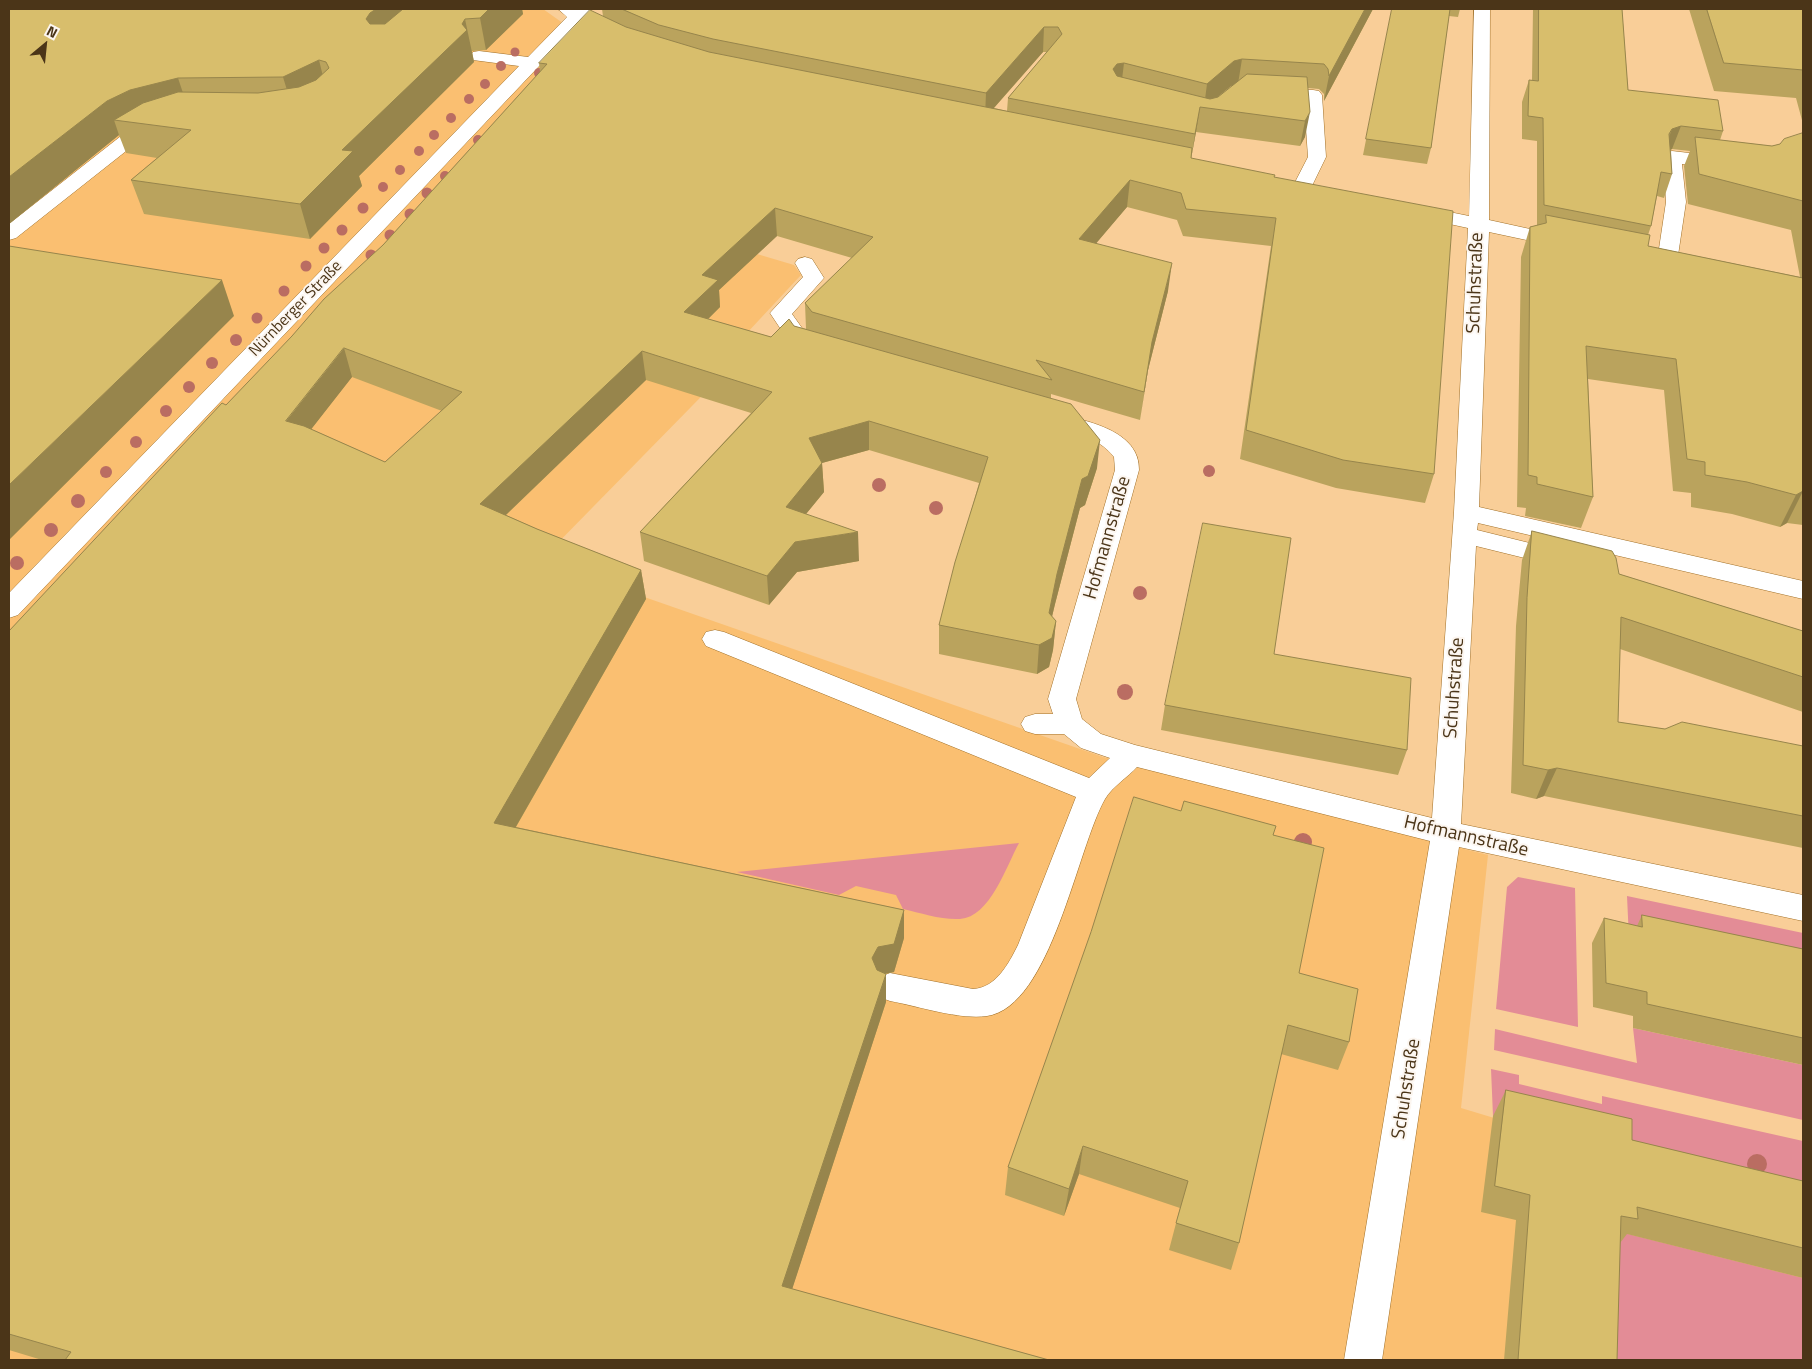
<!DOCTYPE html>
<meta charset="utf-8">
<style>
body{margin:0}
#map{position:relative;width:1812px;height:1369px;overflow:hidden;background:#f9ce98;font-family:"Titillium Web",sans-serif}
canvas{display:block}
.frame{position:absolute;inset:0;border:10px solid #4b3518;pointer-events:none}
.north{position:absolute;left:20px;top:20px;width:50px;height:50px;-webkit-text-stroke:4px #fcf6f0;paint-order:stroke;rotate:28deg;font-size:14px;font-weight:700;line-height:20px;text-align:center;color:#4b3518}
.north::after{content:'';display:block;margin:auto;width:18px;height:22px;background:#4b3518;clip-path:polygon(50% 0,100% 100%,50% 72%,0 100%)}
</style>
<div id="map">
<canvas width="1812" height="1369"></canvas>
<div class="frame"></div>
<div class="north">N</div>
</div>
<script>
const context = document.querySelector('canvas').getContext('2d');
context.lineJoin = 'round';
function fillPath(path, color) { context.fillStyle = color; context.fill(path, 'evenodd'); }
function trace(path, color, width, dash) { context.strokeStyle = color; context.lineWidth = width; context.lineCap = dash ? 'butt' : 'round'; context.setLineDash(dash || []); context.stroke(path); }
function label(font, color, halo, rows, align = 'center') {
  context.font = font + ' "Titillium Web",sans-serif'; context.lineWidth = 4; context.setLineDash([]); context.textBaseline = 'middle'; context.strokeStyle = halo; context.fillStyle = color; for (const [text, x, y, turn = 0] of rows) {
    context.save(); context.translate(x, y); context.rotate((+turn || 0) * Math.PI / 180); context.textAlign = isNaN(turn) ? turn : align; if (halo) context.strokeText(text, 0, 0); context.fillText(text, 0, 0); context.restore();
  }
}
fillPath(new Path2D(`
 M61 9H543L574 31 757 254 794 265 801 275 746 334 741 356 543 558 607 584 1103 757 1488 855 1461 1108 1803 1211V1360H9V31Z`), '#fabf71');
fillPath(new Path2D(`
 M1019 843C1006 867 990 917 960 919 941 920 921 913 903 909L896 895 856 886 839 895 737 872Z
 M1518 877 1575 888 1578 1027 1496 1009 1507 887Z
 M1627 896 1803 933V977L1629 939Z
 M1633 1028 1803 1065V1120L1494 1050 1495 1029 1637 1063Z
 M1491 1069 1519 1075V1084L1602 1104V1096L1803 1141V1211L1615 1145 1493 1116Z
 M1620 1232 1803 1278V1360H1612Z`), '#e38c96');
const minor = new Path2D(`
 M558 9H592L588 15 622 38 620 42H608L579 24 18 615 9 618V593L519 66 473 60 470 56 473 52 479 51 528 57 567 17Z
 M1474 9H1490L1489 220 1571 238 1574 242 1571 246 1564 248 1489 232 1479 507 1803 581V599L1478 523 1477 530 1570 553 1574 559 1570 565 1561 567 1476 546 1461 824 1803 895V921L1459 847 1382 1360H1344L1430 841 1137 767C1128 777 1112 787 1105 799 1077 848 1051 1007 987 1016 959 1020 918 1006 890 1001L879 997 874 987 879 977 890 973 973 989C996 988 1009 963 1018 945L1076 797 706 646 702 639 706 632 715 630 724 632 1089 778 1110 758 1081 748 1064 734H1035L1025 731 1021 724 1025 717 1035 714H1053L1048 699 1115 470 1114 457C1099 437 1072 432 1050 426L1046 421 1050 416 1058 414C1088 421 1140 431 1139 470L1076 699 1082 719 1101 734 1135 745 1432 818 1454 512 1468 228 1408 215 1405 211 1408 207 1415 205 1469 216Z
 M1270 88 1313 90 1319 91 1322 95 1326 157 1309 192H1295L1292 188 1308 157 1304 100 1264 97 1261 93 1264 89Z
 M156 119 162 121 165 125 162 129 135 144 16 238 9 240V224L121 136Z
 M1672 151 1723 157 1730 159 1732 163 1730 167 1723 169 1682 164 1686 202 1677 262 1674 266 1667 268 1660 266 1657 262 1666 202 1663 157 1665 153Z
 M805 257 812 259 824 278 792 314 812 342 819 344 822 349 819 354 811 356 796 352 770 313 803 277 795 263 798 259Z`);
trace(minor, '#a17028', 1);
fillPath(minor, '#fff');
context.fillStyle = '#ba6d62';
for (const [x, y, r] of [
 [515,52,4.5],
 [501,66,5],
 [539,73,5],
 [485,84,5],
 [469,99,5],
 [451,118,5],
 [434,135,5],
 [478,140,5],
 [419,151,5],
 [400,170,5],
 [445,176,5],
 [383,187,5],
 [427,193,5.5],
 [363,208,5.5],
 [410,214,5.5],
 [342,230,5.5],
 [390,235,5.5],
 [324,248,5.5],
 [371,255,5.5],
 [306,266,5.5],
 [284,291,5.5],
 [257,318,5.5],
 [236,340,6],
 [212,363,6],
 [189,387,6],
 [166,411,6],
 [136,442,6],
 [1209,471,6],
 [106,472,6],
 [879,485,7],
 [78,501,7],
 [936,508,7],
 [51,530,7],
 [17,563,7],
 [1140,593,7],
 [1125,692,8],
 [1303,842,9],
 [1757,1164,10]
]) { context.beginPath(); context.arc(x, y, r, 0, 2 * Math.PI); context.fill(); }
fillPath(new Path2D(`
 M9 9H522L523 14 486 50 472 51 474 62 359 176 362 186 310 239 144 214 131 180 157 158 126 153 119 135 9 224Z
 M602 9H1373L1324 101V94L1319 89 1308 88 1305 137 1300 146 1196 132 1191 159 1274 177 1434 474 1425 503 1336 488 1240 459 1271 246 1183 236 1177 220 1127 207 1096 243 1168 291 1148 370 1140 420 1051 394V399L1097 468 1085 505 1080 508 1055 604 1052 617 1056 621 1053 650 1049 667 1037 674 939 654V625L979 483 869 450 822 463 824 492 806 514 859 561 797 572 769 605 644 561 640 532 751 413 646 380 506 515 537 529 641 570 646 599 516 827 904 910V938L894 972 885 974 886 1002 792 1289 1049 1360H42L9 1350V631L226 405 383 245 540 72 539 63 603 16ZM1043 52H1047L1008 98 1007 111 994 108ZM1233 85 1217 97 1231 86ZM777 236 852 258 805 303 806 329 794 326 771 337 708 319 720 307 719 290ZM352 377 442 411 385 462 311 429Z
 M1392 9H1460L1458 17 1449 16 1431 148 1427 164 1363 155Z
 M1533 9H1622L1628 90 1723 131 1720 140 1772 146 1780 144 1803 133V525L1787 523 1780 527 1732 514 1691 507V493L1673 491 1664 390 1588 379 1593 497 1581 528 1525 516 1526 508 1517 507 1521 257 1530 227 1537 226V141L1522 139V102L1529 80H1532ZM1672 149 1690 151 1684 166 1688 204 1791 230 1800 277 1648 246V235L1651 226 1657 196 1664 198 1672 174 1671 150Z
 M1689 9H1803V124L1796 98 1714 91Z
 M1532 531 1619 574 1803 631V712L1620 649 1618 722 1665 729 1803 746V848L1544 796 1536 799 1511 793 1516 626 1522 560Z
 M1274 654 1407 750 1398 775 1161 730 1165 705Z
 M1181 811 1274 835 1299 973 1349 1042 1338 1070 1281 1054 1239 1243 1231 1270 1169 1250 1180 1208 1079 1174 1064 1216 1005 1195 1008 1167Z
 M1642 915 1803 949V1065L1633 1028V1016L1593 1007 1592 943 1604 918 1637 926Z
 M1506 1090 1632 1140 1803 1181V1278L1627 1234 1620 1243 1617 1360H1504L1516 1220 1481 1212 1493 1116Z`), '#baa35d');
fillPath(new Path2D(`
 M376 9H423L378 46 366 19 370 13Z
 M489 9H522L523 14 486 50 480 18Z
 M1365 9H1373L1324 101 1329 76Z
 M465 19 474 62 359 176 362 186 310 239 300 204 342 150 462 24Z
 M1044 27 1043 52 985 118 986 93Z
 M1242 59 1238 84 1231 86 1205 107H1204L1207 84 1234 61Z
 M319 60 327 93 293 110 283 77Z
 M1124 63 1121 88 1113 69 1117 64Z
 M178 78 189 111 114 120 119 135 9 224V177L107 101 130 90Z
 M1200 107 1196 132 1191 159 1195 134Z
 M1310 112 1305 137 1300 146 1305 121Z
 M1681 126 1672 149 1663 152 1661 157 1672 129Z
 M1130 180 1127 207 1077 266 1079 239Z
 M775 208 777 236 719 290 720 307 687 340 684 312 702 275Z
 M1172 263 1168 291 1148 370 1140 420 1152 342Z
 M222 280 234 316 9 540V485Z
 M344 348 352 377 295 450 286 421Z
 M642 351 646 380 487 533 480 504Z
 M869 421V450L811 466 809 438Z
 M1100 440 1097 468 1085 505 1080 508 1055 604 1046 641 1056 621 1053 650 1049 667 1037 674 1039 645 1049 613 1057 574 1082 479Z
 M822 463 824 492 788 536 786 507Z
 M1803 491 1787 523 1780 527 1796 495Z
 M858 532 859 561 797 572 769 605 767 576 795 542Z
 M641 570 646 599 502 851 494 823Z
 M1557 768 1544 796 1536 799 1548 770Z
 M904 910V938L894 972 878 975 872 958 878 947Z
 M886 974V1002L785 1311 782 1286Z
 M1083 1146 1079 1174 1064 1216 1069 1189Z`), '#97854c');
const building = new Path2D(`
 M9 9H376L370 13 366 19 370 24H385L403 9H489L480 18 465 19 462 24 467 30 342 150 353 151 300 204 131 180 191 130 114 120 143 103 178 92 258 93 299 87 316 80 329 68 326 62 319 60 283 77 178 78 130 90 107 101 9 177Z
 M622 9H1365L1329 76 1328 69 1324 64 1242 59 1234 61 1207 84 1124 63 1117 64 1113 69 1117 76 1210 99 1218 97 1247 74 1307 77 1310 112 1305 121 1200 107 1195 134 1008 98 1062 34 1058 27H1044L986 93 713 39 659 25Z
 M1392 9H1450L1431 148 1366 139Z
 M1539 9H1622L1628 90 1718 100 1723 131 1681 126 1672 129 1669 134 1672 174 1661 172 1651 226 1544 205 1543 118 1528 116 1529 80 1538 81Z
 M1707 9H1803V70L1724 63Z
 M590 10 626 27 709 52 1192 148 1191 158 1275 175 1274 177 1453 211 1434 474 1343 460 1246 430 1276 218 1186 209 1181 193 1130 180 1079 239 1172 263 1152 342 1144 392 1036 360 1052 380 812 312 805 303 873 237 775 208 702 275 718 280 684 312 771 337 789 319 794 326 1071 404 1100 440 1088 476 1082 479 1057 574 1049 613 1056 621 1052 638 1039 645 939 625 955 562 988 457 869 421 809 438 822 463 786 507 858 532 795 542 767 576 640 532 772 392 642 351 480 504 537 529 641 570 494 823 904 910 894 944 878 947 872 958 877 970 886 974 782 1286 1049 1360H65L71 1352 9 1334V631L222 403 226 405 292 336 324 299 383 245 547 64 539 63ZM344 348 462 392 385 462 304 426 286 421Z
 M1803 133V201L1699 174 1695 137 1772 146 1780 144 1784 139Z
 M1546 215 1650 235 1648 246 1803 278V491L1796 495 1747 482 1705 475V462L1687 459 1676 359 1586 346 1593 497 1537 484V477L1528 475 1530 227 1546 223Z
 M9 246 222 280 9 485Z
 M1203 523 1291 538 1274 654 1411 678 1407 750 1165 705Z
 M1532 531 1612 551 1616 558 1619 574 1803 631V677L1621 617 1618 722 1665 729 1682 722 1803 746V816L1557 768 1548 770 1523 765 1527 598Z
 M1134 797 1181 811 1184 801 1276 826 1273 835 1324 848 1299 973 1358 989 1349 1042 1288 1025 1239 1243 1176 1223 1188 1181 1083 1146 1069 1189 1008 1167 1091 932Z
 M1642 915 1803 949V1038L1647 1004V992L1606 983 1604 918 1642 927Z
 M1506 1090 1632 1119V1140L1803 1181V1248L1637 1207 1638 1219 1621 1216 1617 1360H1518L1530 1195 1495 1186Z`);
fillPath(building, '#d8be6c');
trace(building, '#97854c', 1);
label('16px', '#4b3518', '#fcf6f0', [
 ["Nürnberger Straße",296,309,-46]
]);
label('19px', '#4b3518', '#fcf6f0', [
 ["Schuhstraße",1476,283,-88],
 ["Hofmannstraße",1108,538,-74],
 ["Schuhstraße",1455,688,-86],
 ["Hofmannstraße",1466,837,13],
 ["Schuhstraße",1407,1089,-81]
]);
</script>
